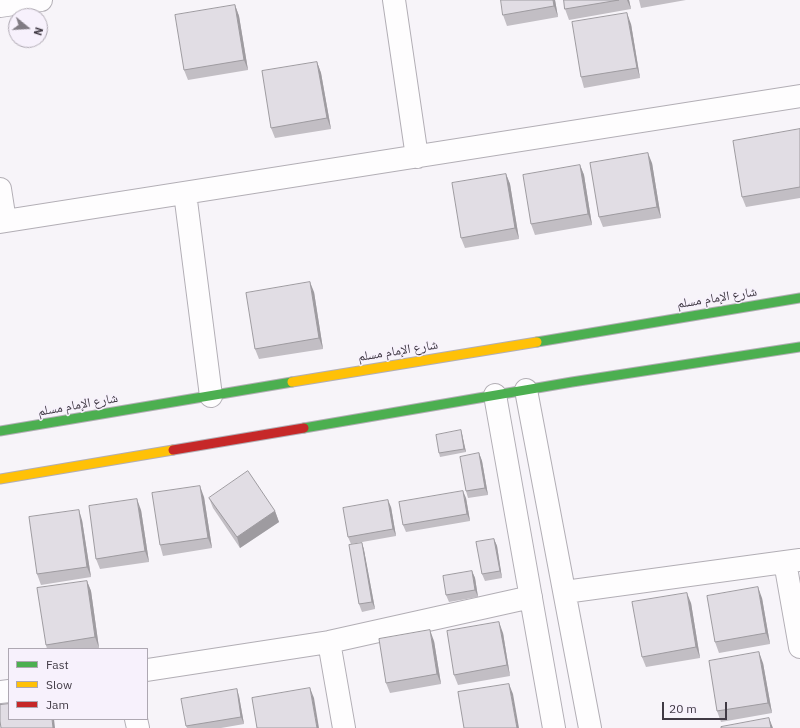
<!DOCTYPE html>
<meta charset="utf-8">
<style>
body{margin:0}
#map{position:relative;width:800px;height:728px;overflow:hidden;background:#f7f4f9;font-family:"IBM Plex Sans",sans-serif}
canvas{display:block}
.legend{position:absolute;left:8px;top:648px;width:140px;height:72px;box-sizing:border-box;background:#f7f1fc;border:1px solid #aea8b2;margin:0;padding:5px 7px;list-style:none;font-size:12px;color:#403a44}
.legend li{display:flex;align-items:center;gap:8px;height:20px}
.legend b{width:20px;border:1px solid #aea8b2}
.north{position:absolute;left:8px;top:8px;width:40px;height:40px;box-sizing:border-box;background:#f7f1fc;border:1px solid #aea8b2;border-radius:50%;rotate:108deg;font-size:11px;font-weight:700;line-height:16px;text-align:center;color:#403a44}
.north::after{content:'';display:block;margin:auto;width:14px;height:18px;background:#807b83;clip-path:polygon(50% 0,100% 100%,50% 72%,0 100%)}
.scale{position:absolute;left:662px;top:702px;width:65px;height:18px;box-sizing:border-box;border:2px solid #403a44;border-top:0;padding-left:5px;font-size:12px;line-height:14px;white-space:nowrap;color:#403a44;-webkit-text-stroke:3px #f7f1fc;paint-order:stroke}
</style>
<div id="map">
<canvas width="800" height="728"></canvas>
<ul class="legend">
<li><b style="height:5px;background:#4caf50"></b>Fast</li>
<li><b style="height:5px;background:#ffc107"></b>Slow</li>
<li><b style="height:5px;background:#c62828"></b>Jam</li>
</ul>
<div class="north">N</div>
<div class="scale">20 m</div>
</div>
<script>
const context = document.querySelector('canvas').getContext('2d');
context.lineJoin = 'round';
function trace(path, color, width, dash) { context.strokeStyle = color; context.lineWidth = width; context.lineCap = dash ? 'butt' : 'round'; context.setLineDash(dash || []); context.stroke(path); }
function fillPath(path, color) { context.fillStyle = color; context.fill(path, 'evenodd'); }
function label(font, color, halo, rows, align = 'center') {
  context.font = font + ' "IBM Plex Sans","Noto Naskh Arabic",sans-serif'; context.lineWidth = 3; context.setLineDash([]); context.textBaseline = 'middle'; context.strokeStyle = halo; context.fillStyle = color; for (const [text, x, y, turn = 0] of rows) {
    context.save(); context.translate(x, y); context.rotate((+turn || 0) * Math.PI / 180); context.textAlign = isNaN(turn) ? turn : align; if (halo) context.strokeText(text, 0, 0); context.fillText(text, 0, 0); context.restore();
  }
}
const street = new Path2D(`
 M394 0 417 157
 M0 6 41 0
 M0 189 5 221
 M185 193 211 396
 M0 222 800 96
 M526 390 590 728
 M495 395 554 728
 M785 562 800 647
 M565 592 800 560
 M329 642 344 728
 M147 670 329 642 531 597
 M0 692 9 691
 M136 719 138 728`);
const fast = new Path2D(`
 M537 342 800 298
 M304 428 572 382 800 347
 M0 431 292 382`);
const slow = new Path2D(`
 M292 382 537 342
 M0 479 173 450`);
const jam = new Path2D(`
 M173 450 304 428`);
trace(street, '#b2aeb5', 24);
trace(fast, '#b2aeb5', 11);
trace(slow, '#b2aeb5', 11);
trace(jam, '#b2aeb5', 11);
trace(street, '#fefdfe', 22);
trace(fast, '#4caf50', 9);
trace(slow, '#ffc107', 9);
trace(jam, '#c62828', 9);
fillPath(new Path2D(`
 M555 0 558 17 507 26 503 15Z
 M564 0H629L631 9 569 20 565 9Z
 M639 0H686L641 8Z
 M235 5 239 16 248 70 188 80 184 70Z
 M631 24 640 78 584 88 581 77Z
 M317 62 321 73 331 129 275 138 271 128Z
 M800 129V198L746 207 742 197Z
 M652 163 661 218 603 227 599 217Z
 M580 165 584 175 592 225 535 235 531 224Z
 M506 174 510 184 519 239 465 248 461 238Z
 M314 292 323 349 259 359 255 349Z
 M462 434 466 452 440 457 439 453Z
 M479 453 482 461 488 495 468 498 466 491Z
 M204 497 212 548 163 556 160 545Z
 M209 498 275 511 279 522 240 548 213 508Z
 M466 498 470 521 406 532 403 525Z
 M391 507 396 536 351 544 348 537Z
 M141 510 149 562 100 569 96 559Z
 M82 520 91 577 41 585 37 574Z
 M494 539 497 546 502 578 485 581 482 574Z
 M362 543 364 550 375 609 362 612 359 604Z
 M472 571 475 578 478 597 449 602 446 595Z
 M87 581 91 591 99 648 91 649H47L46 645Z
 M762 598 770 644 719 653 715 642Z
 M691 603 700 658 646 667 642 657Z
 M503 633 510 676 458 685 454 675Z
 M434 641 441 684 390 693 386 683Z
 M763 663 772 713 721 722 717 711Z
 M239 696 244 724 221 728H187L186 726Z`), '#c2bec4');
fillPath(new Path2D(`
 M553 0H555L558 17 554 6Z
 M627 0H629L631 9Z
 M235 5 239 16 248 70 244 60Z
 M627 13 631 24 640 78 637 68Z
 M317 62 321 73 331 129 327 118Z
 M648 153 652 163 661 218 657 207Z
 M580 165 584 175 592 225 588 214Z
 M506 174 510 184 519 239 515 228Z
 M310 282 314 292 323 349 319 338Z
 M461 430 462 434 466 452 464 449Z
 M479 453 482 461 488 495 485 488Z
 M200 486 204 497 212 548 208 538Z
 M463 491 466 498 470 521 467 514Z
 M137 499 141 510 149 562 145 551Z
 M388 500 391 507 396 536 393 529Z
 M79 510 82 520 91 577 87 567Z
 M275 511 279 522 240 548 237 537Z
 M494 539 497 546 502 578 500 571Z
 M362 543 364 550 375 609 372 602Z
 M472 571 475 578 478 597 475 590Z
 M87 581 91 591 99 648 95 637Z
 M758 587 762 598 770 644 766 633Z
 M687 593 691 603 700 658 696 647Z
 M499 622 503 633 510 676 507 665Z
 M430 630 434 641 441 684 437 674Z
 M759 652 763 663 772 713 768 703Z
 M509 684 513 694 519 728H517Z
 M310 688 314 698 319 728H317Z
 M237 689 239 696 244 724 241 717Z
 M769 718 773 728H771Z
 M52 719H54L55 728H53Z`), '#9e9ba0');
const building = new Path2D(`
 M501 0H553L554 6 503 15Z
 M564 0H619L565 9Z
 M235 5 244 60 184 70 175 15Z
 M627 13 637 68 581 77 572 22Z
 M317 62 327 118 271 128 262 71Z
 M800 129V187L742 197 733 141Z
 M648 153 657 207 599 217 590 163Z
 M580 165 588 214 531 224 523 175Z
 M506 174 515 228 461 238 452 183Z
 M310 282 319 338 255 349 246 293Z
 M461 430 464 449 439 453 436 435Z
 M479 453 485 488 466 491 460 457Z
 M248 471 275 511 237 537 209 498Z
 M200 486 208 538 160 545 152 493Z
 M463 491 467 514 403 525 399 502Z
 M137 499 145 551 96 559 89 506Z
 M388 500 393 529 348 537 343 508Z
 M79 510 87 567 37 574 29 517Z
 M494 539 500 571 482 574 476 542Z
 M362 543 372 602 359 604 349 545Z
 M472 571 475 590 446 595 443 576Z
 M87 581 95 637 46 645 37 588Z
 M758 587 766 633 715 642 707 596Z
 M687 593 696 647 642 657 632 602Z
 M499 622 507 665 454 675 447 631Z
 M430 630 437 674 386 683 379 639Z
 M759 652 768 703 717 711 709 661Z
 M509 684 517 728H464L458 692Z
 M310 688 317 728H257L252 698Z
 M237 689 241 717 186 726 181 699Z
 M9 704V719H52L53 728H1L0 721V705Z
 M769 718 771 728H721V727Z`);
fillPath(building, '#e1dde4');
trace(building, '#9e9ba0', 1);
label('13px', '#403a44', '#f7f1fc', [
 ["شارع الإمام مسلم",717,298,-9],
 ["شارع الإمام مسلم",398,351,-9],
 ["شارع الإمام مسلم",78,405,-10]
]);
</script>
